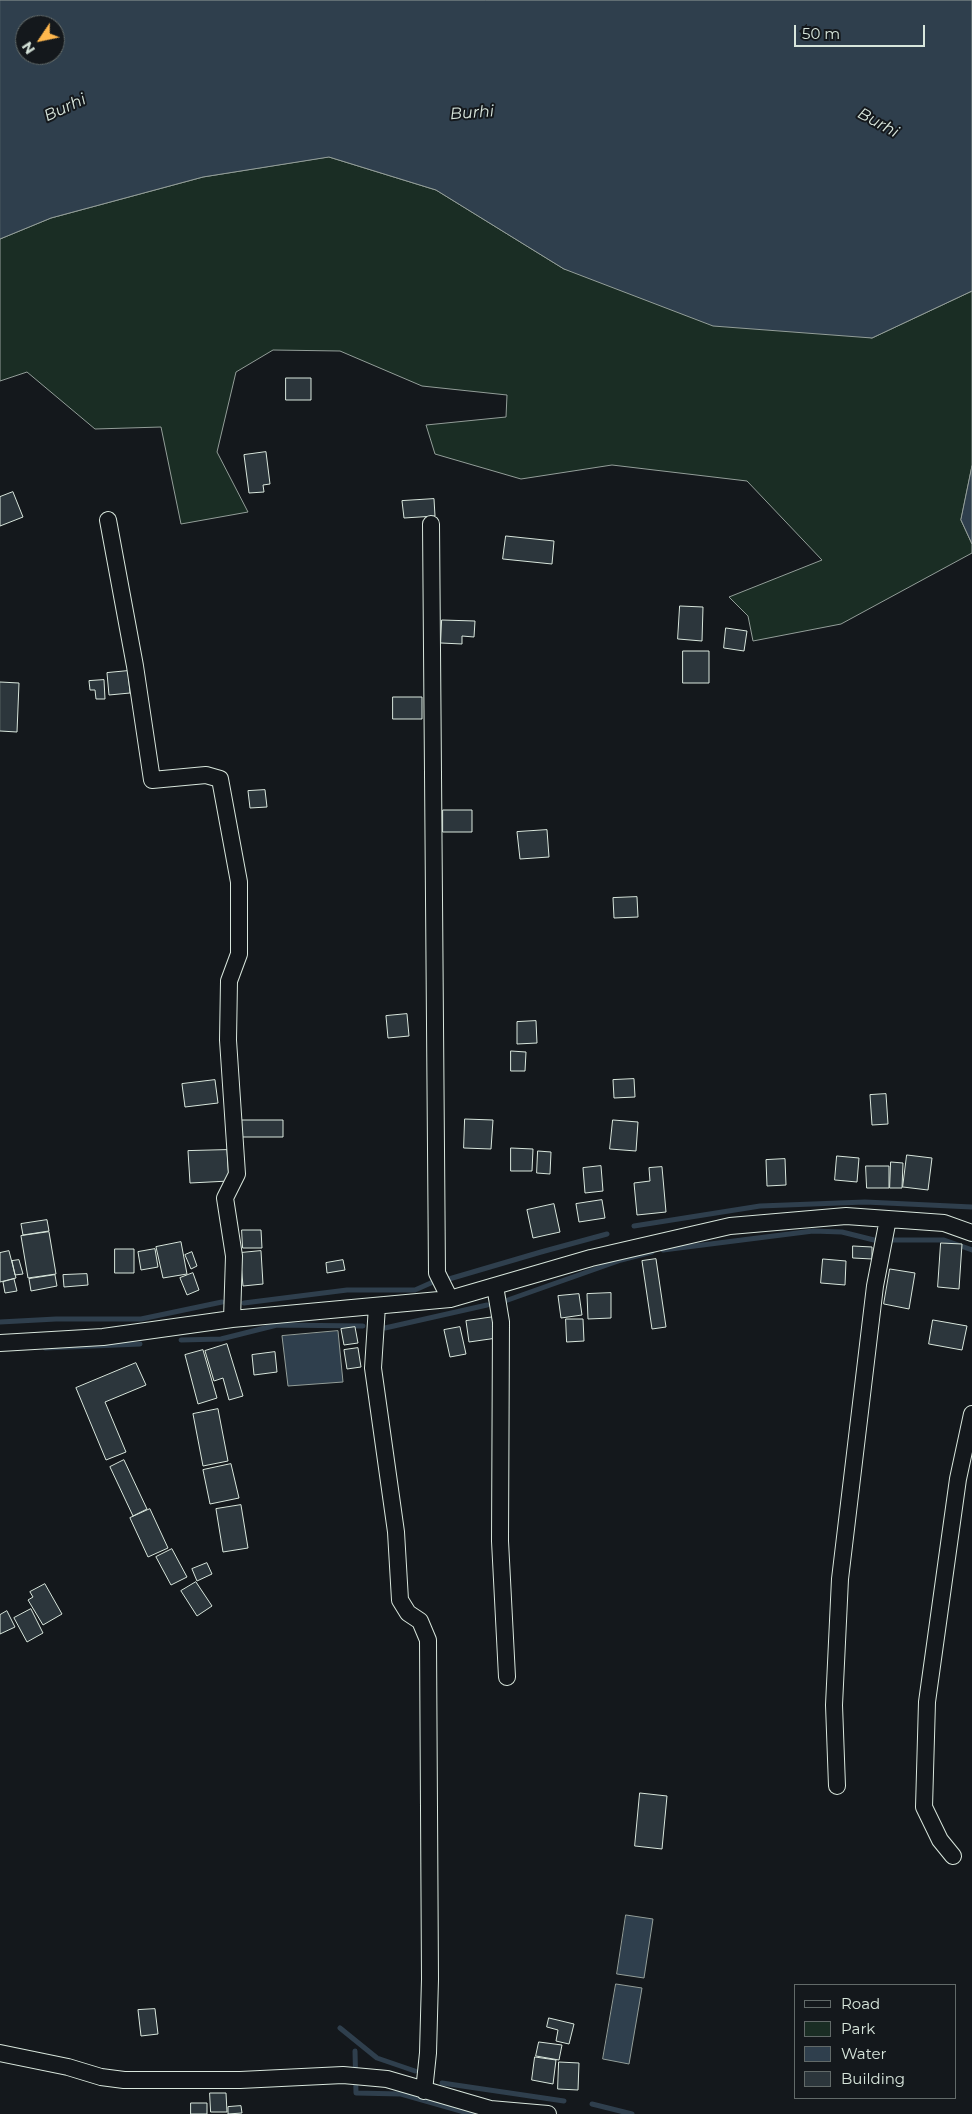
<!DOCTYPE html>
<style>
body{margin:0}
#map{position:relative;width:972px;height:2114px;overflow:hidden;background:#14181c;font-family:Montserrat,sans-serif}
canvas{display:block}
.legend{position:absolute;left:794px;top:1984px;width:162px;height:115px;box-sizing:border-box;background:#14181c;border:1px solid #626a69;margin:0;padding:6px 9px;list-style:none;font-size:15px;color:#d8e6dc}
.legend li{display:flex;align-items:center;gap:10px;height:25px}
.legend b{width:25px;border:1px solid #626a69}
.north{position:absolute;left:15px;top:15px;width:50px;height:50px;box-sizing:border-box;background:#14181c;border:1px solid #626a69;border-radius:50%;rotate:236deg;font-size:14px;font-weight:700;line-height:20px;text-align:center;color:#d8e6dc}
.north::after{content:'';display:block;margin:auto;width:18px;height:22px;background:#ffb74d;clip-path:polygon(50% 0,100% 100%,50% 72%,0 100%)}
.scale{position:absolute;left:794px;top:25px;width:131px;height:22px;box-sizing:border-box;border:2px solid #d8e6dc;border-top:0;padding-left:6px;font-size:15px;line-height:18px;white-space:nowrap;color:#d8e6dc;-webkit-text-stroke:4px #14181c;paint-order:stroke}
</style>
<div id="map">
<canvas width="972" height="2114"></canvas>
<ul class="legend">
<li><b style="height:6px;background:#14181c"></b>Road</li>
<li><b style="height:14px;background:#1a2d24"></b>Park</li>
<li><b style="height:14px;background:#2f3f4d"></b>Water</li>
<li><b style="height:14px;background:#2c363c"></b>Building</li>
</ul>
<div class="north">N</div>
<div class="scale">50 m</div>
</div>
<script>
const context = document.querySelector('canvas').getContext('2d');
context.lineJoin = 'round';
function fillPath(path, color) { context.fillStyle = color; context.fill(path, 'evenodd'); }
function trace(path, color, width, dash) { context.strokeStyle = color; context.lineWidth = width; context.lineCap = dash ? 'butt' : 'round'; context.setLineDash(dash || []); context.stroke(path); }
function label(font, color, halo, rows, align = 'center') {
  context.font = font + ' Montserrat,sans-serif'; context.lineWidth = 4; context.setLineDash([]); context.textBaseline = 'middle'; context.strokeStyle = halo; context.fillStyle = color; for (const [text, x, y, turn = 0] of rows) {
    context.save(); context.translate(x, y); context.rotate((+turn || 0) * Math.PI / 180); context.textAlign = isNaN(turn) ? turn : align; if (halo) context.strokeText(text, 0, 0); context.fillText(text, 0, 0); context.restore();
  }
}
const green = new Path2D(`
 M329 157 436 190 564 269 872 338 972 291V466L961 520 972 544V553L841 624 753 641 748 616 729 597 822 560 747 481 612 465 521 479 435 454 426 425 506 417 507 395 422 386 340 351 273 350 236 372 217 452 248 512 181 524 161 427 95 429 27 372 0 381V239L51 218 203 177Z`);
fillPath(green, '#1a2d24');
trace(green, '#939e99', 1);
const water = new Path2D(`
 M0 0H972V291L872 338 713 326 564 269 436 190 329 157 203 177 51 218 0 239ZM25 25H55V55H25Z
 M972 466V544L961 520Z
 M338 1331 343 1382 288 1386 282 1336Z
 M626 1915 653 1919 644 1978 617 1974Z
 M616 1984 642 1988 629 2064 603 2059Z`);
fillPath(water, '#2f3f4d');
trace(water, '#939e99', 1);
trace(new Path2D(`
 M634 1226 760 1206 865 1202 972 1207
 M891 1240H944L972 1250
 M663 1250 813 1231 842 1232 874 1240
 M449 1279 541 1252 607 1234
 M505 1301 621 1260 652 1252
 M244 1303 347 1290H415L433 1282
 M0 1322 56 1319H141L222 1302
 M385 1328 487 1305
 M181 1340 221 1339 277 1325 363 1326
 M45 1348 140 1344
 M340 2028 377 2058 415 2071
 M355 2051 356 2093 401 2094 464 2112 480 2114
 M442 2083 564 2101
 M592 2104 632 2114`), '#2f3f4d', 5);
const building = new Path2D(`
 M286 378H311V400H286Z
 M266 452 270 484 263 485 264 492 249 493 244 455Z
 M13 492 23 517 0 526V497Z
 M434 499 435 516 404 518 402 501Z
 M506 536 554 541 552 564 503 559Z
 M680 606 703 607 702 641 678 639Z
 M442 620 475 621 474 637 462 636V644L441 643Z
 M726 628 747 631 744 651 724 648Z
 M683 651H709V683H683Z
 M128 671 130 693 109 695 107 673Z
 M104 680 105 699H96L95 690H90L89 681Z
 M0 682 19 683 17 732 0 731Z
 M393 697H422V719H393Z
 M265 790 267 807 250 808 248 791Z
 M443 810H472V832H443Z
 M547 830 549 857 520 859 517 832Z
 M637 897 638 917 614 918 613 898Z
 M407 1014 409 1036 388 1038 386 1016Z
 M536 1021 537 1043 517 1044V1022Z
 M511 1051 526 1052 525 1071H511Z
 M634 1079 635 1097 614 1098 613 1080Z
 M215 1080 218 1103 185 1107 182 1084Z
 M886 1094 888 1124 872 1125 870 1095Z
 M465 1119 493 1120 491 1149 464 1148Z
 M242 1120H283V1137H242Z
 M613 1120 638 1122 636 1151 610 1149Z
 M511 1148 533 1149 532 1171H511Z
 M227 1150 229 1181 190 1183 188 1151Z
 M538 1151 551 1152 550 1174 537 1173Z
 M907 1155 932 1158 928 1190 903 1187Z
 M837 1156 859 1158 857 1182 835 1180Z
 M785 1159 786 1185 767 1186 766 1160Z
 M891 1162 903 1163 902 1188H890Z
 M601 1166 603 1191 585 1193 583 1168Z
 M866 1166H889V1188H867Z
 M662 1167 666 1212 637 1215 634 1183 650 1181 649 1168Z
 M602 1200 605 1218 579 1222 576 1204Z
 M554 1204 560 1232 533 1238 527 1210Z
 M47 1220 49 1231 23 1235 21 1224Z
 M242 1230H261L262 1248H243Z
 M49 1232 56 1274 28 1278 21 1236Z
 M181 1242 187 1274 163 1278 156 1247Z
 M941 1243 962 1244 959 1289 938 1287Z
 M853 1246 872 1247V1259L853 1258Z
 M115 1249H134V1273H115Z
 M155 1249 158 1267 141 1270 138 1252Z
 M9 1251 16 1278 0 1282V1253Z
 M261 1251 263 1284 243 1286 240 1253Z
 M192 1252 197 1266 191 1269 185 1255Z
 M656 1259 666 1327 652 1329 642 1261Z
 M823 1259 846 1261 845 1285 821 1283Z
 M19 1260 23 1274 15 1275 12 1261Z
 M343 1260 345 1270 327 1273 326 1263Z
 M890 1269 915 1273 909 1309 884 1304Z
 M193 1273 199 1290 187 1295 180 1278Z
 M87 1274 88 1285 64 1287 63 1275Z
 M55 1275 57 1286 31 1291 29 1279Z
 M14 1279 17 1291 5 1293 3 1282Z
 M611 1293V1318L588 1319 587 1294Z
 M579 1294 582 1315 561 1318 558 1296Z
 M494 1317 497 1338 469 1342 466 1321Z
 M566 1319H583L584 1341 567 1342Z
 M933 1320 967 1326 962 1350 929 1344Z
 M355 1327 358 1343 344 1345 341 1329Z
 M460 1327 466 1354 450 1357 444 1330Z
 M227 1344 243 1396 229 1400 223 1378 214 1381 205 1351Z
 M358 1348 361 1367 347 1369 344 1350Z
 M203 1350 217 1398 198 1404 185 1355Z
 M275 1352 277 1372 254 1375 252 1355Z
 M136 1363 146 1385 105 1402 126 1452 106 1460 76 1388Z
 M218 1409 228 1461 203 1466 193 1414Z
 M124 1460 147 1509 133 1516 110 1467Z
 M231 1464 239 1498 210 1504 203 1470Z
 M241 1505 248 1548 223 1552 216 1509Z
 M150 1509 168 1548 148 1557 130 1518Z
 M172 1549 187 1577 171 1585 156 1557Z
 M207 1563 212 1574 197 1581 192 1569Z
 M196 1582 212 1606 197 1616 181 1591Z
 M45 1584 62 1614 43 1625 28 1600 33 1597 30 1592Z
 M31 1609 43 1633 27 1642 14 1618Z
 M7 1611 15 1627 0 1634V1615Z
 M640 1793 667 1796 662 1849 635 1846Z
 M155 2009 158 2034 141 2036 138 2010Z
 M549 2018 574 2024 569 2044 556 2041 558 2030 547 2027Z
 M539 2042 562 2045 559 2060 536 2056Z
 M535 2057 556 2060 553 2084 532 2080Z
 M559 2062 579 2063 578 2090 558 2089Z
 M210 2093H226L227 2112H211Z
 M191 2103H207V2114H191Z
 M241 2106 242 2113 228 2114V2107Z`);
fillPath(building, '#2c363c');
trace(building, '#d8e6dc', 1);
const minor = new Path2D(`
 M108 520 135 666 152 780 206 775 220 779 239 882V954L229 981 228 1040 237 1174 225 1198 234 1256 232 1319
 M431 524 437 1273 450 1299
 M495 1286 501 1322 500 1541 507 1677
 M377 1306 373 1368 396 1532 400 1600 408 1613 420 1621 428 1640 430 1979 428 2053 424 2091
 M0 1343 103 1337 232 1319 450 1299 591 1258 730 1226 846 1216 944 1223 972 1233
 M837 1786 834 1705 840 1579 875 1286 888 1219
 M953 1856 940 1840 924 1807 927 1702 958 1479 972 1414
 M0 2053 68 2067 101 2077 124 2080H240L343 2075 387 2079 490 2109 548 2114`);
trace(minor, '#d8e6dc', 18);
trace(minor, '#14181c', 16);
label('italic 16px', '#d8e6dc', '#14181c', [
 ["Burhi",65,108,-25],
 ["Burhi",472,113,-4],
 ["Burhi",878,123,29]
]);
</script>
